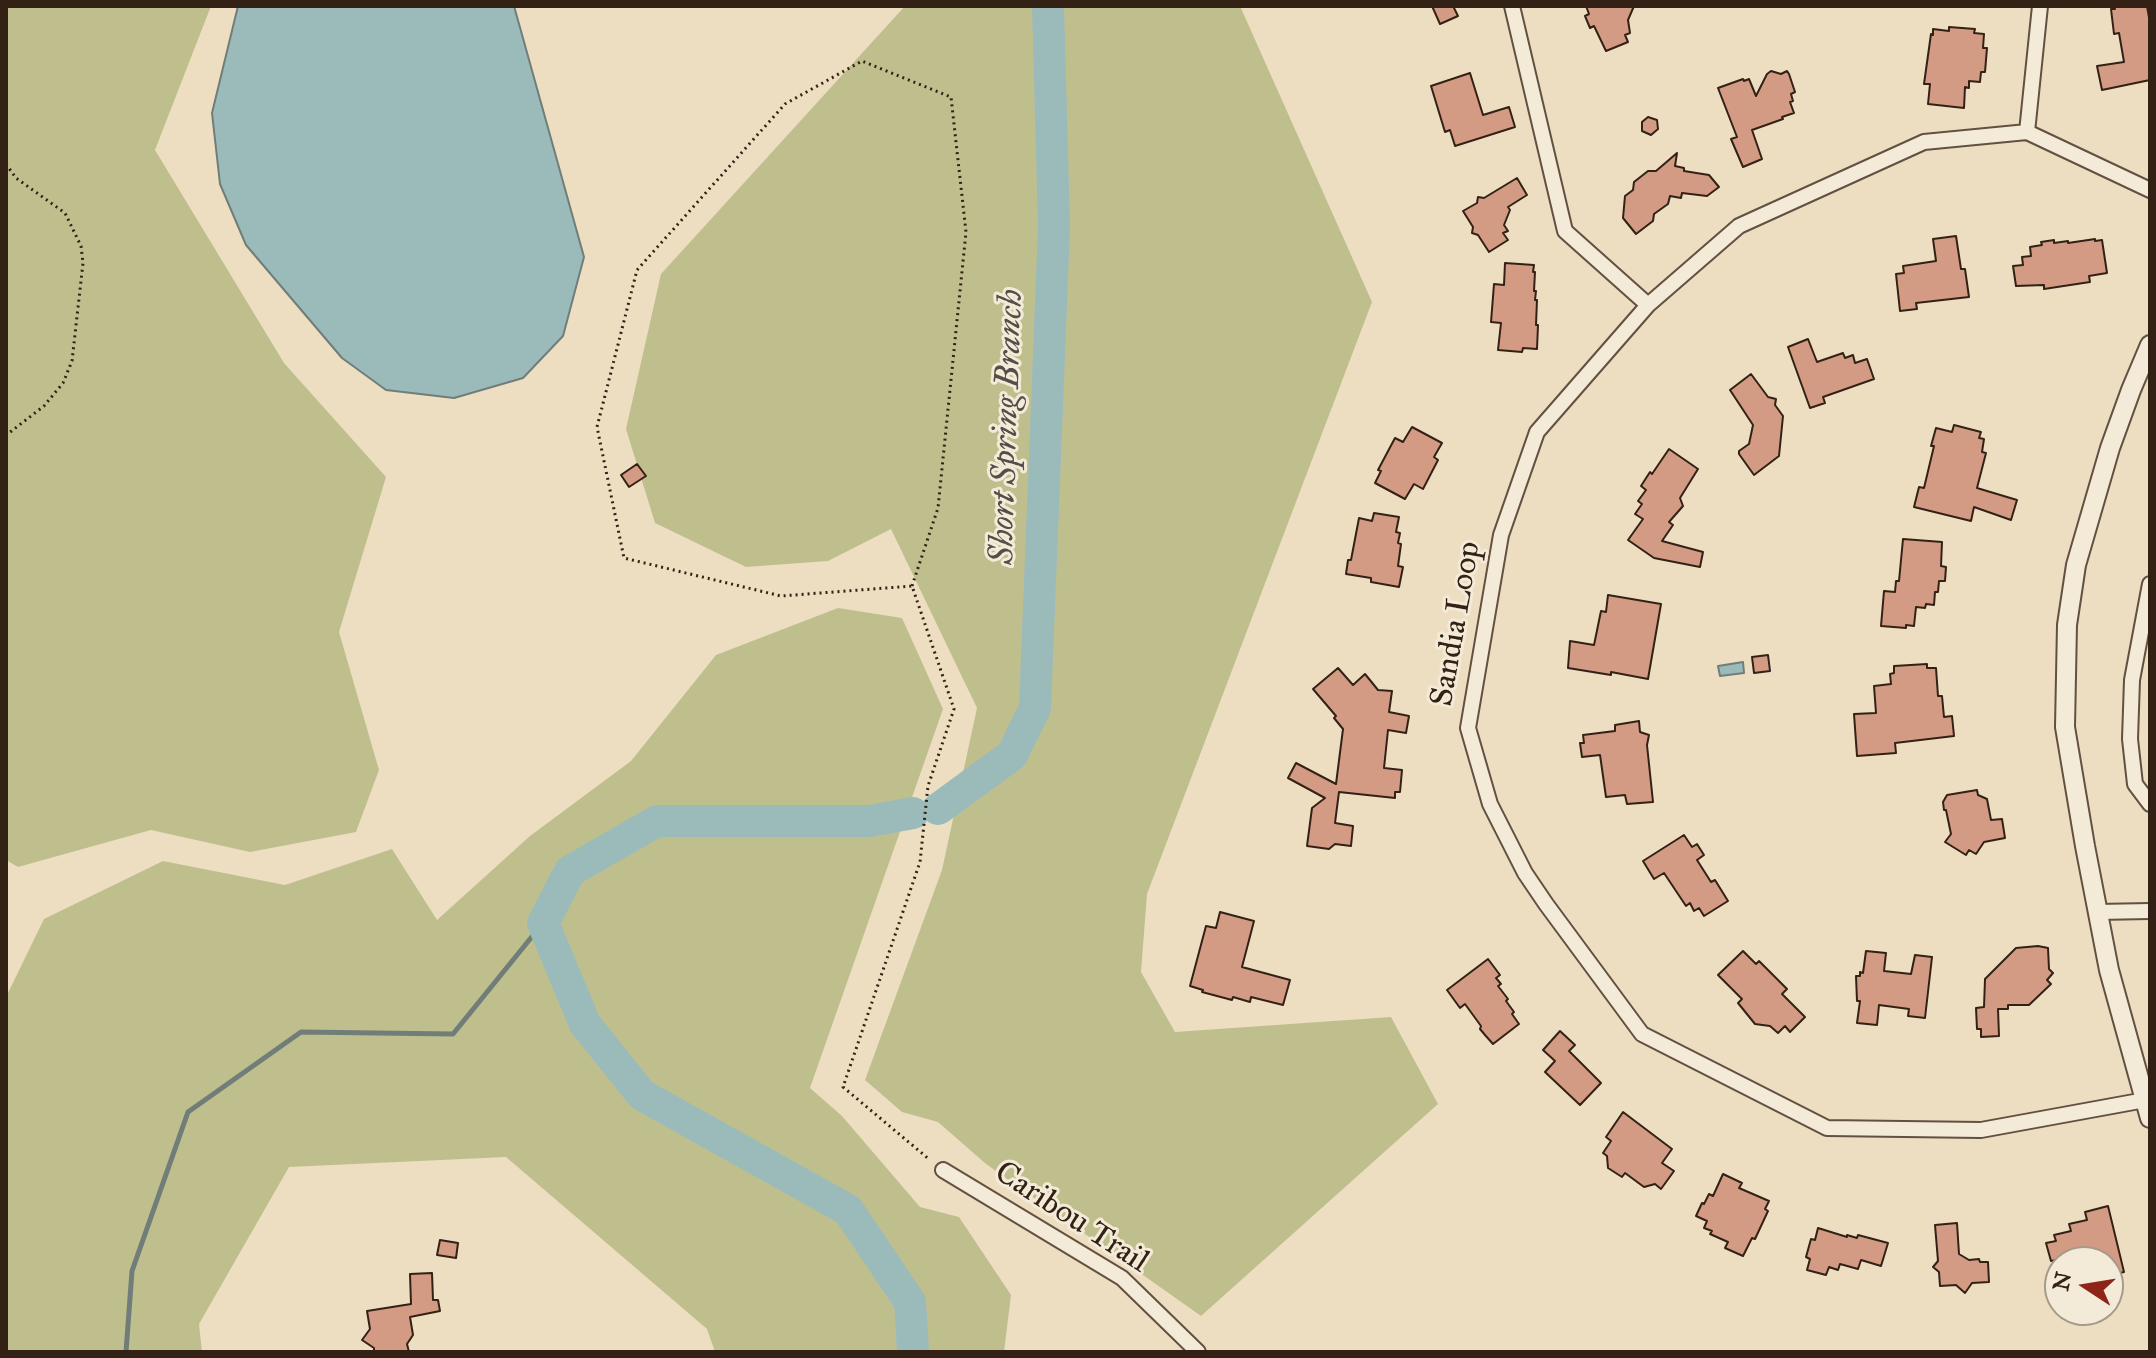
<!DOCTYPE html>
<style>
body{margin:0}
#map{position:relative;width:2156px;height:1358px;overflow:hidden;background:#eddec2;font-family:"IM FELL Great Primer",serif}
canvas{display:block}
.frame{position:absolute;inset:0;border:8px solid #332116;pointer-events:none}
.north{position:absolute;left:2044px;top:1246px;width:80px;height:80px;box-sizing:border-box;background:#f3ead7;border:2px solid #a69a8a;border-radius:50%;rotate:282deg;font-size:22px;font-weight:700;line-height:32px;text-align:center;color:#332116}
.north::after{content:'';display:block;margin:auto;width:28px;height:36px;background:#8f2418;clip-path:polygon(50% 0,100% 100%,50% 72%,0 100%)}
</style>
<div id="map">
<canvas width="2156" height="1358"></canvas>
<div class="frame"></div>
<div class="north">N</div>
</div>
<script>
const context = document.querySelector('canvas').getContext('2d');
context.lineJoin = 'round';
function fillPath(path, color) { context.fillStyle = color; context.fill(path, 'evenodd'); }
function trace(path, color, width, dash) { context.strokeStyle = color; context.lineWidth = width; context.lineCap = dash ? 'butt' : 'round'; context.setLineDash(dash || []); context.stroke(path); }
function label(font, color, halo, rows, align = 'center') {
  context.font = font + ' "IM FELL Great Primer",serif'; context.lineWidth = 6; context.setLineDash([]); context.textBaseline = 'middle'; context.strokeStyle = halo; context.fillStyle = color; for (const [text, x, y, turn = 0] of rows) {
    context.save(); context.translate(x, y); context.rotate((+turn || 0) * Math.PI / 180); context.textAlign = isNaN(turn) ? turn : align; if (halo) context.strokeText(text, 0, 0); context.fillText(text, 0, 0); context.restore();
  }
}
fillPath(new Path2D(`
 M6 6H211L155 150 284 363 386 477 339 632 379 770 356 832 250 852 151 830 18 867 6 860Z
 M905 6H1240L1372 302 1147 894 1141 972 1175 1032 1391 1017 1438 1104 1201 1316 986 1164 938 1122 902 1112 865 1080 942 870 977 708 891 529 828 561 746 567 655 523 626 429 661 274Z
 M838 608 902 618 943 709 810 1088 842 1116 920 1207 959 1217 1011 1295 1004 1352H715L707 1329 506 1157 289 1167 199 1324 202 1352H6V997L44 919 163 861 285 885 392 849 437 920 530 836 631 761 716 655Z`), '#bfbf8e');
const water = new Path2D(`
 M238 6H514L584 257 563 336 523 378 454 398 386 390 342 358 246 245 220 184 212 113Z
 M1743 662 1744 673 1720 676 1718 666Z`);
fillPath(water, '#9bbbbb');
trace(water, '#717d79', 2);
trace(new Path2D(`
 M126 1352 132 1271 188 1112 301 1032 453 1034 543 923`), '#717d79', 5);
trace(new Path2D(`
 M938 809 1012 755 1035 708 1054 227 1048 6
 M913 813 870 821H657L570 871 543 923 585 1024 642 1095 848 1210 910 1302 913 1352`), '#9bbbbb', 32);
const building = new Path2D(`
 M1432 6H1453L1458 16 1440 24Z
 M1586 6H1634L1628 20 1630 33 1625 35 1628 42 1606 51 1594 26 1590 28 1585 16 1589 14Z
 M2114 6H2147L2150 23V80L2102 90 2097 66 2124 62 2119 33 2114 34 2111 9H2115Z
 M1949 27 1975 29 1974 33 1984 34 1983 48H1987L1985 72H1981L1980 82 1969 81V88L1965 87 1964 108 1928 104 1930 84H1924L1931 34 1933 35V29L1949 31Z
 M1771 71 1781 74 1787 71 1789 74 1795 92 1791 94 1793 101 1790 102 1794 113 1782 117 1783 119 1752 130 1762 159 1743 167 1731 139 1737 137 1718 88 1743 79 1744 81 1749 79 1756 96 1767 74Z
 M1470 73 1483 115 1509 107 1515 127 1455 146 1450 130 1445 132 1431 86Z
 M1648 117 1657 120 1658 129 1651 135 1642 131V122Z
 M1677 153 1675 166 1684 168V171L1709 175 1719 187 1707 196 1682 193 1681 198 1670 196 1668 204 1654 214 1653 221 1636 234 1623 218 1625 196 1633 190 1634 182 1648 171H1656Z
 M1517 178 1527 195 1508 207 1510 210 1504 225 1508 231 1503 233 1508 240 1489 252 1478 235 1472 233 1473 227 1463 211 1477 203 1478 197 1484 198Z
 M1956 236 1961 269H1965L1969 297 1916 303 1917 309 1900 311 1896 274 1904 273 1903 266 1936 261 1933 239Z
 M2095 239V241L2102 240 2107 273 2089 276 2090 282 2044 289V285L2016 286 2013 266 2023 265 2022 257 2031 256 2030 247 2042 245 2041 242 2054 240V243L2068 241V243Z
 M1505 263 1534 265 1533 272H1535L1534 291H1536L1535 300H1537L1536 325H1538L1537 349 1523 348 1522 352 1498 350 1501 323 1491 322 1494 284 1504 285Z
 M1808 339 1817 362 1843 353 1845 358 1853 355 1855 363 1867 359 1874 379 1823 397 1825 403 1810 408 1788 347Z
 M1751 374 1768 397 1776 399 1775 405 1783 416 1779 456 1754 475 1739 454V451L1749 444 1753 425 1730 390Z
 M1954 425 1981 432 1979 438 1984 439 1982 452 1986 453 1977 488 2017 500 2011 520 1974 507 1971 521 1914 507 1919 487 1924 488 1934 446H1931L1936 428 1952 432Z
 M1412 427 1442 443 1434 457 1438 460 1423 489 1414 484 1405 499 1375 483 1381 471 1378 470 1395 438 1403 442Z
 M1669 449 1698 469 1680 498 1683 506 1669 522 1673 525 1662 541 1703 552 1700 567 1654 558 1628 540 1643 519 1635 514 1642 504 1638 501 1646 490 1641 486 1650 472 1652 474Z
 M637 464 646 476 629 487 621 475Z
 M1374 513 1399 517 1396 532 1400 533 1398 543 1401 544 1398 566 1403 567 1399 587 1371 582V578L1346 574 1348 560H1351L1359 518 1372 521Z
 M1903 539 1942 542 1941 566 1946 567 1945 581H1939L1938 592H1935L1934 605 1926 604 1925 608 1916 607 1914 626 1906 625V628L1881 626 1884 591 1895 592 1896 581H1899Z
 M1608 595 1661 604 1648 679 1611 672V675L1568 668 1570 641 1594 645 1601 611 1606 612Z
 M1768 655 1770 671 1754 673 1752 657Z
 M1927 664V668H1936L1938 696H1942L1944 717 1952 716 1954 736 1895 743 1896 753 1857 756 1854 714 1876 713 1874 686 1891 684 1890 674 1894 673V666Z
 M1338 668 1353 685 1365 674 1378 690 1392 691 1389 712 1409 716 1406 733 1388 730 1384 768 1402 770 1400 792H1395V798L1339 792 1335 823 1353 826 1351 846 1335 844 1329 849 1307 846 1312 808 1325 798 1288 778 1296 763 1336 784 1343 729 1334 718 1336 716 1313 689Z
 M1639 721 1640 732 1649 735 1647 745 1653 802 1627 804 1625 795 1606 797 1600 755 1582 757 1580 743H1584L1583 735 1615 731V725Z
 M1977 790 1978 795 1987 799 1991 820 2002 819 2005 838 1984 842 1976 854 1969 850 1966 855 1945 842 1951 834 1946 810H1944L1943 802 1947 795Z
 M1684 835 1692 847 1697 844 1704 855 1697 860 1711 882 1715 880 1728 901 1704 916 1699 908 1694 911 1690 903 1686 906 1664 873 1654 879 1643 861Z
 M1220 912 1254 921 1242 967 1290 980 1283 1005 1251 997 1250 1002 1233 997 1232 1000 1202 992 1203 990 1190 986 1206 926 1216 928Z
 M2038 946 2048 948 2049 969 2053 973 2047 980 2051 984 2029 1005H2008V1009H1998L1999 1036 1981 1037V1029H1977L1976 1008 1984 1007 1985 979 2016 948Z
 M1743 951 1756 964 1759 961 1787 989 1782 994 1805 1017 1790 1032 1785 1026 1778 1033 1770 1026 1755 1024 1738 1003 1742 999 1718 975Z
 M1866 951 1886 953 1884 971 1911 974 1915 955 1932 957 1925 1018 1908 1016 1909 1009 1879 1005 1877 1025 1857 1023 1860 1001H1857L1856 976H1860V972L1863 973Z
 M1488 959 1500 975 1496 978 1501 984 1498 986 1508 999 1506 1001 1514 1012 1512 1014 1519 1024 1493 1044 1485 1035 1480 1029 1481 1026 1465 1004 1460 1008 1447 990Z
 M1560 1031 1575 1045 1569 1051 1601 1083 1580 1105 1545 1072 1555 1061 1543 1050Z
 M1623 1112 1672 1149 1662 1163 1674 1171 1661 1189 1655 1184 1644 1187 1625 1173 1622 1177 1608 1168 1607 1156 1603 1153 1611 1141 1606 1137Z
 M1723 1174 1742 1183 1739 1188 1769 1201 1765 1209 1768 1211 1755 1239 1752 1238 1743 1256 1725 1248 1728 1242 1710 1234 1712 1231 1704 1228 1707 1221 1696 1216 1702 1203 1704 1204 1709 1194 1713 1196Z
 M2108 1206 2124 1272 2108 1276V1262H2057V1260L2051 1261 2046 1243 2056 1241 2054 1235 2071 1231 2069 1224 2087 1220 2085 1212Z
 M1957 1223 1959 1254 1969 1260 1979 1259 1980 1262H1988L1989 1282 1972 1283 1965 1293 1956 1285 1940 1286 1939 1272 1933 1267 1938 1261 1935 1225Z
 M1818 1228 1847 1237V1235L1857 1238 1858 1235 1888 1243 1881 1266 1861 1260 1858 1269 1840 1264 1838 1270 1829 1267 1826 1275 1807 1270 1810 1259 1806 1257 1811 1239 1815 1240Z
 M440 1240 458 1243 456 1258 437 1255Z
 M432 1273 433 1300H438L440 1311 410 1317 413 1335 407 1344 409 1352H374V1348L362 1340 370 1329 367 1311 411 1304 410 1274Z`);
fillPath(building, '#d39b83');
trace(building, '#332116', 2);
const minor = new Path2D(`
 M1512 6 1565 231 1648 305
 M2027 132 2040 6
 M2150 584 2132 680 2130 739 2135 784 2150 804
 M2097 912 2150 911
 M2145 1100 1981 1130 1827 1128 1642 1034 1546 904 1525 873 1490 804 1468 728 1501 535 1537 432 1648 305 1739 226 1924 142 2027 132 2150 190
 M943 1170 1122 1278 1198 1352`);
const tertiary = new Path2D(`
 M2150 345 2131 390 2110 448 2076 565 2067 625 2065 727 2085 846 2109 970 2150 1118`);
trace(minor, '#625041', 18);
trace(tertiary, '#625041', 22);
trace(new Path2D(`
 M6 164 16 178 65 213 81 246 83 263 72 361 63 383 44 406 9 433H6
 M912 586 938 508 966 232 951 97 862 61 785 104 637 270 597 427 624 558 781 596 912 586 954 709 928 786 920 862 843 1087 930 1160`), '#332116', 3, [2, 4]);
trace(minor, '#f3ead7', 14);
trace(tertiary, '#f3ead7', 18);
label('32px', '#332116', '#f3ead7', [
 ["Sandia Loop",1457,624,-80],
 ["Caribou Trail",1071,1218,33]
]);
label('italic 34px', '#524f48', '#f3ead7', [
 ["Short Spring Branch",1008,427,-88]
]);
</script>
